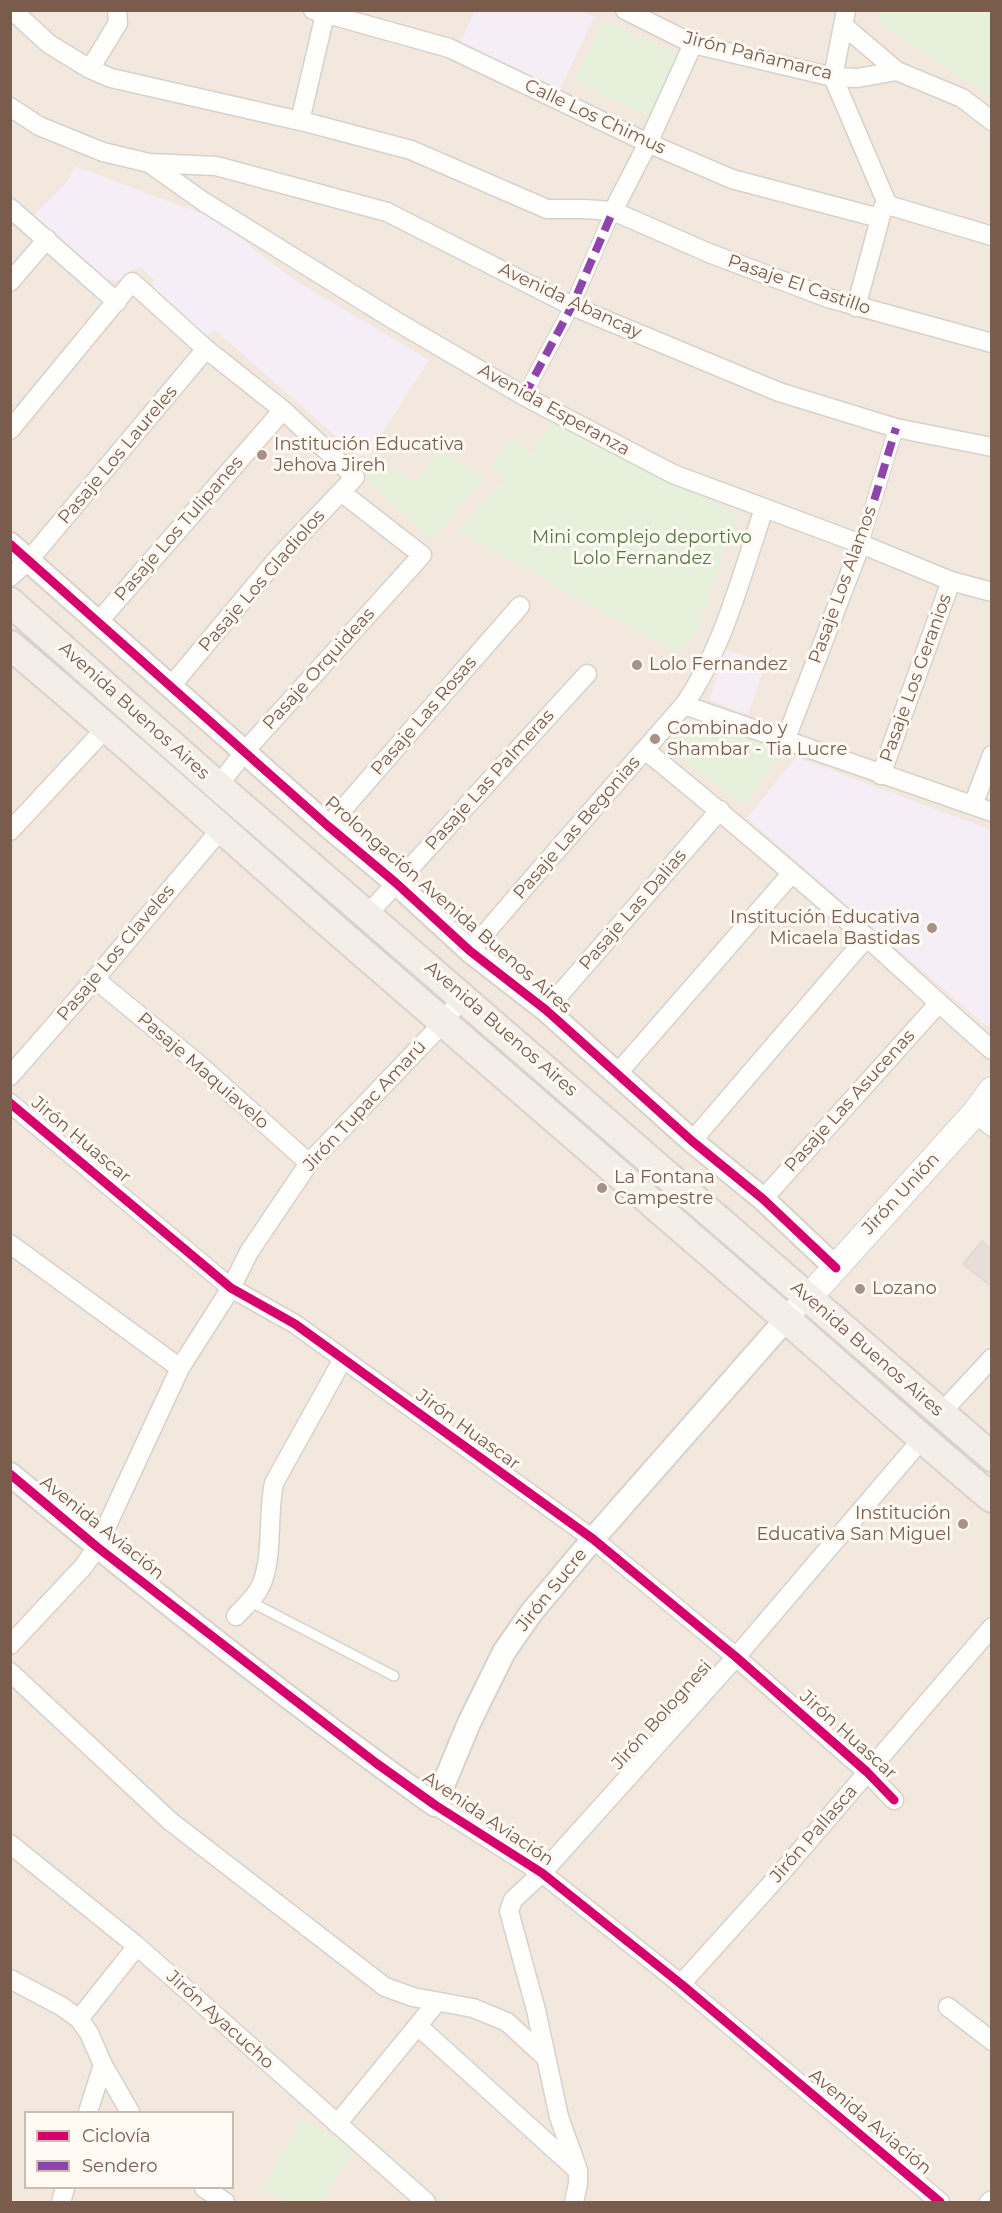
<!DOCTYPE html>
<meta charset="utf-8">
<style>
body{margin:0}
#map{position:relative;width:1002px;height:2213px;overflow:hidden;background:#f9f5f0;font-family:Montserrat,sans-serif}
canvas{display:block}
.frame{position:absolute;inset:0;border:12px solid #7a5c4d;pointer-events:none}
.legend{position:absolute;left:24px;top:2111px;width:210px;height:78px;box-sizing:border-box;background:#fffaf3;border:2px solid #cabbb1;margin:0;padding:8px 10px;list-style:none;font-size:18px;color:#7a5c4d}
.legend li{display:flex;align-items:center;gap:12px;height:30px}
.legend b{width:30px;border:2px solid #cabbb1}
</style>
<div id="map">
<canvas width="1002" height="2213"></canvas>
<div class="frame"></div>
<ul class="legend">
<li><b style="height:8px;background:#d6006c"></b>Ciclovía</li>
<li><b style="height:8px;background:#8e44ad"></b>Sendero</li>
</ul>
</div>
<script>
const context = document.querySelector('canvas').getContext('2d');
context.lineJoin = 'round';
function fillPath(path, color) { context.fillStyle = color; context.fill(path, 'evenodd'); }
function trace(path, color, width, dash) { context.strokeStyle = color; context.lineWidth = width; context.lineCap = dash ? 'butt' : 'round'; context.setLineDash(dash || []); context.stroke(path); }
function label(font, color, halo, rows, align = 'center') {
  context.font = font + ' Montserrat,sans-serif'; context.lineWidth = 6; context.setLineDash([]); context.textBaseline = 'middle'; context.strokeStyle = halo; context.fillStyle = color; for (const [text, x, y, turn = 0] of rows) {
    context.save(); context.translate(x, y); context.rotate((+turn || 0) * Math.PI / 180); context.textAlign = isNaN(turn) ? turn : align; if (halo) context.strokeText(text, 0, 0); context.fillText(text, 0, 0); context.restore();
  }
}
fillPath(new Path2D(`
 M11 11H991V2202H11ZM26 2112H232V2188H26Z`), '#f2e8de');
fillPath(new Path2D(`
 M475 11H581L594 17 560 90 459 46Z
 M75 166 223 222 252 248 293 279 429 360 369 454 358 456 215 330 206 337 152 288 154 280 141 268 134 270 124 280 105 279 34 215 67 182Z
 M726 649 766 663 748 714 709 700Z
 M796 757 991 830V1025H985L747 818Z`), '#f6eef6');
fillPath(new Path2D(`
 M881 10 991 11V97L877 21Z
 M604 20 680 56 651 118 574 81Z
 M553 420 737 514 696 635 679 654 458 531 503 479 490 469 513 437 530 453Z
 M439 450 485 477 432 541 359 472 370 456 415 482Z
 M681 716 786 749 743 805 655 739Z
 M302 2119 354 2150 324 2202H284L262 2190Z`), '#e7f0db');
const building = new Path2D(`
 M982 1241 992 1250V1287L963 1264Z`);
fillPath(building, '#e6ded7');
trace(building, '#e2d8d2', 1.5);
const service = new Path2D(`
 M249 1601 394 1676`);
const pedestrian = new Path2D(`
 M524 396 572 306 613 211
 M861 544 896 428`);
const minor = new Path2D(`
 M12 10 49 44 90 69 111 78 309 123 411 150 547 209H583L613 211 709 253 828 298 992 343
 M313 10 449 48 648 143 732 179 879 218
 M625 10 693 44 833 77 857 78 897 71
 M846 10 833 77 886 201 891 206 992 236
 M844 26 897 71 962 98 992 121
 M90 69 118 23 117 10
 M10 107 39 126 103 152 149 163 216 166 387 212 572 306 779 392 896 428 992 447
 M300 121 326 10
 M149 163 204 202 394 320 524 396 673 474 861 544 951 581 992 592
 M10 208 117 302
 M613 211 648 143 693 44
 M10 282 47 239
 M856 307 883 208
 M10 430 132 282 206 349 283 410 355 477 278 558 171 686
 M10 577 29 560 206 349
 M99 621 283 410
 M684 705 992 812
 M785 741 861 544
 M645 750C720 811 793 873 865 936 908 974 949 1013 992 1050
 M881 775 951 581
 M218 786 245 751 422 555 341 492
 M973 805 992 755
 M328 826 520 606
 M10 831 107 727
 M368 914 587 674
 M470 951 530 881 684 705C724 647 741 576 764 509
 M95 979 196 1062 309 1163
 M546 1010 720 810
 M617 1074 792 873
 M10 1076 95 979 221 829
 M10 1103 231 1288 295 1324 593 1539 736 1657 867 1772 894 1800
 M975 1113 992 1127
 M692 1141 867 937
 M763 1199 938 1004
 M10 1244 180 1368
 M941 1413 992 1358
 M236 1616C244 1607 255 1598 260 1587 274 1560 267 1514 274 1483L343 1359
 M10 1645 83 1567 97 1547 180 1368 231 1288 249 1252 309 1163 443 1023 463 996
 M10 1672 170 1821 385 1987 413 1997 473 2008 507 2022 545 2057
 M435 1805 542 1873 681 1984 940 2202
 M10 1844 137 1946 426 2202
 M10 1979 61 2006 79 2019 89 2033 103 2065 130 2112
 M681 1984 781 1873 992 1627
 M948 2007 992 2041
 M79 2019 137 1946
 M418 2026 575 2168
 M88 2112 103 2065
 M337 2124 437 2002
 M204 2188 225 2202
 M61 2202 65 2188
 M574 2202 578 2184V2170L559 2117 536 2010 509 1911 513 1900 542 1873 736 1657 922 1439
 M989 2202 992 2200`);
const tertiary = new Path2D(`
 M10 544 328 826 396 883 470 951 546 1010 692 1141 763 1199 836 1268
 M10 1474C147 1589 289 1701 435 1805L469 1723 504 1652 531 1613 593 1539 796 1308`);
const secondary = new Path2D(`
 M809 1297 975 1113 992 1090`);
const primary = new Path2D(`
 M10 602 218 786 992 1457
 M10 645C122 739 230 837 340 933 488 1062 637 1189 785 1318 854 1378 921 1439 992 1498`);
trace(service, '#d7d1cb', 12);
trace(pedestrian, '#d7d1cb', 16);
trace(minor, '#d7d1cb', 21);
trace(tertiary, '#d7d1cb', 26);
trace(secondary, '#d9d2cb', 28);
trace(primary, '#dad1cc', 32);
trace(service, '#fefefd', 9);
trace(pedestrian, '#fefefd', 14);
trace(minor, '#fefefd', 18);
trace(tertiary, '#fefefd', 22);
trace(secondary, '#fefefd', 26);
trace(primary, '#f3eee8', 28);
trace(new Path2D(`
 M524 396 572 306 613 211
 M861 544 896 428`), '#8e44ad', 8, [15, 8]);
trace(new Path2D(`
 M10 544 328 826 396 883 470 951 546 1010 692 1141 763 1199 836 1268
 M10 1103 231 1288 295 1324 593 1539 736 1657 867 1772 894 1800
 M10 1474 97 1547 376 1763 435 1805 542 1873 681 1984 940 2202`), '#d6006c', 9);
for (const [x, y, r, color] of [
 [262,455,6,"#a69286"],
 [637,665,6,"#a69286"],
 [655,739,6,"#a69286"],
 [932,928,6,"#a69286"],
 [602,1188,6,"#a69286"],
 [860,1289,6,"#a69286"],
 [963,1524,6,"#a69286"]
]) { const dot = new Path2D(); dot.arc(x, y, r, 0, 2 * Math.PI); context.fillStyle = color; context.fill(dot); trace(dot, '#fffaf3', 2); }
label('18px', '#7a5c4d', '#fffaf3', [
 ["Jirón Pañamarca",758,56,14],
 ["Calle Los Chimus",595,117,25],
 ["Pasaje El Castillo",799,285,19],
 ["Avenida Abancay",570,301,25],
 ["Avenida Esperanza",554,410,29],
 ["Pasaje Los Laureles",118,455,-50],
 ["Pasaje Los Tulipanes",179,529,-49],
 ["Pasaje Los Gladiolos",262,581,-49],
 ["Pasaje Los Alamos",843,585,-70],
 ["Pasaje Orquideas",319,669,-48],
 ["Pasaje Los Geranios",916,678,-70],
 ["Avenida Buenos Aires",134,711,42],
 ["Pasaje Las Rosas",424,716,-49],
 ["Pasaje Las Palmeras",490,780,-48],
 ["Pasaje Las Begonias",577,828,-49],
 ["Prolongación Avenida Buenos Aires",448,905,41],
 ["Pasaje Las Dalias",633,910,-49],
 ["Pasaje Los Claveles",116,953,-50],
 ["Avenida Buenos Aires",501,1029,41],
 ["Pasaje Maquiavelo",203,1071,41],
 ["Pasaje Las Asucenas",850,1101,-48],
 ["Jirón Tupac Amarú",365,1106,-47],
 ["Jirón Huascar",81,1140,40],
 ["Jirón Unión",901,1194,-47],
 ["Avenida Buenos Aires",867,1349,41],
 ["Jirón Huascar",468,1430,36],
 ["Avenida Aviación",102,1528,39],
 ["Jirón Sucre",552,1590,-51],
 ["Jirón Bolognesi",662,1715,-48],
 ["Jirón Huascar",848,1735,42],
 ["Avenida Aviación",488,1819,34],
 ["Jirón Pallasca",814,1834,-49],
 ["Jirón Ayacucho",220,2020,42],
 ["Avenida Aviación",870,2122,40]
]);
label('18px', '#7a5c4d', '#fffaf3', [
 ["Institución Educativa",274,445],
 ["Jehova Jireh",274,466],
 ["Lolo Fernandez",649,665],
 ["Combinado y",667,729],
 ["Shambar - Tia Lucre",667,750],
 ["Institución Educativa",920,918,"right"],
 ["Micaela Bastidas",920,939,"right"],
 ["La Fontana",614,1178],
 ["Campestre",614,1199],
 ["Lozano",872,1289],
 ["Institución",951,1514,"right"],
 ["Educativa San Miguel",951,1535,"right"]
], 'left');
label('18px', '#537a41', '#fffaf3', [
 ["Mini complejo deportivo",642,538],
 ["Lolo Fernandez",642,559]
]);
</script>
